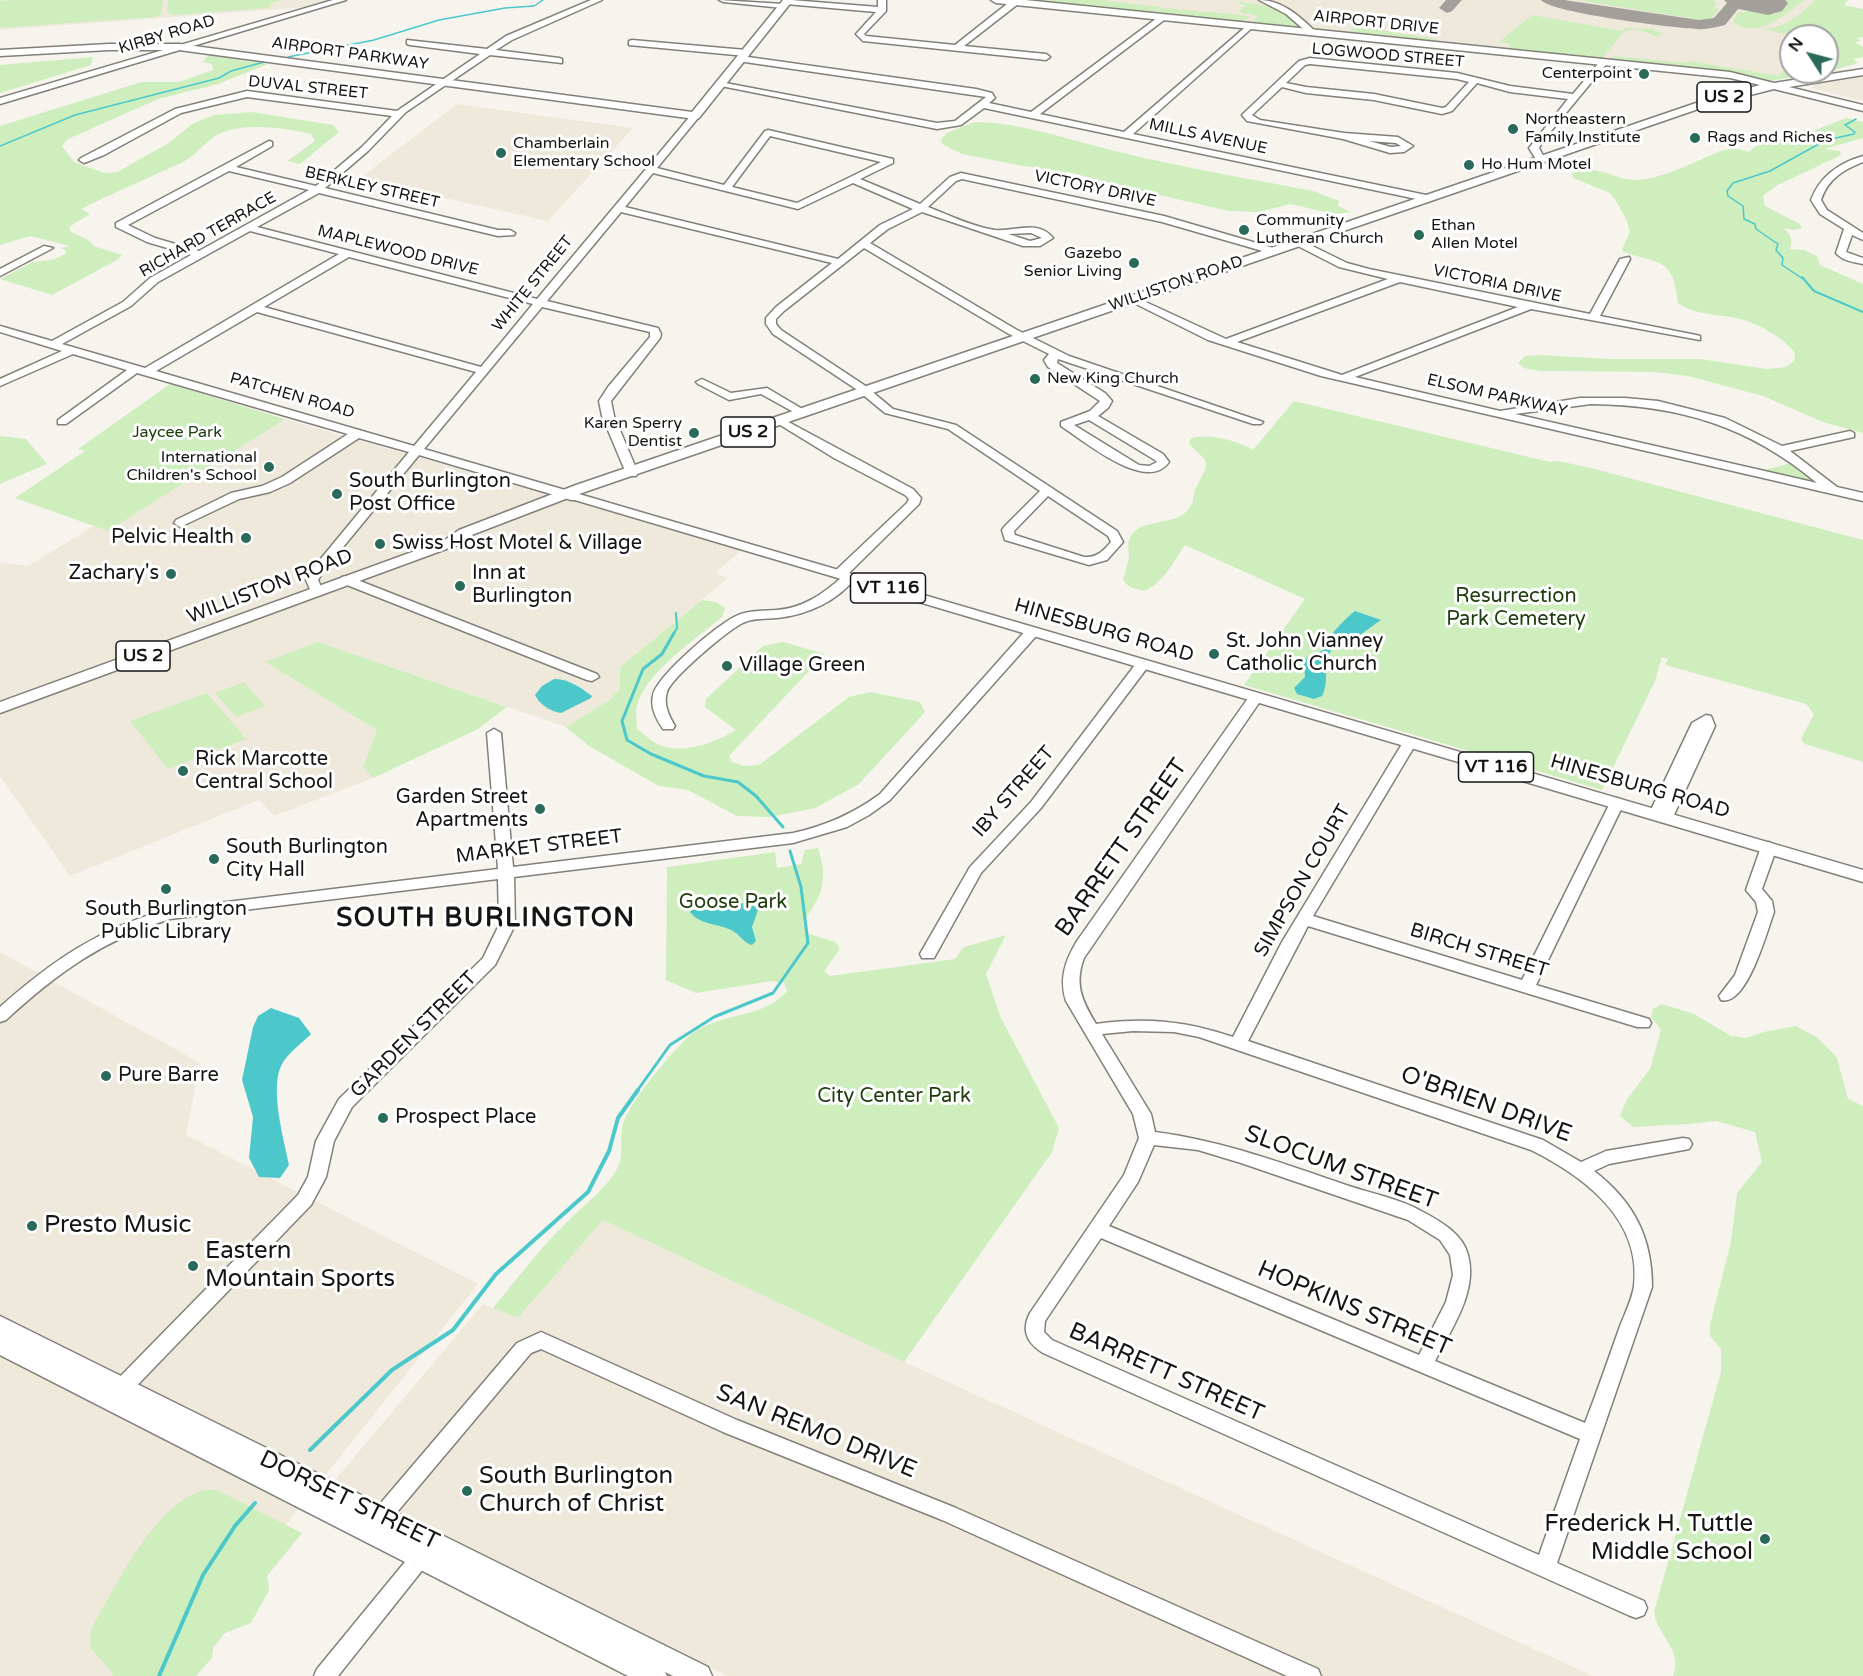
<!DOCTYPE html>
<style>
body{margin:0}
#map{position:relative;width:1863px;height:1676px;overflow:hidden;background:#f7f4ee;font-family:"Varela Round",sans-serif}
canvas{display:block}
.north{position:absolute;left:1779px;top:24px;width:60px;height:60px;box-sizing:border-box;background:#fff;border:2px solid #a2a1a1;border-radius:50%;rotate:306deg;font-size:16px;font-weight:700;line-height:24px;text-align:center;color:#161513}
.north::after{content:'';display:block;margin:auto;width:21px;height:27px;background:#296a5a;clip-path:polygon(50% 0,100% 100%,50% 72%,0 100%)}
</style>
<div id="map">
<canvas width="1863" height="1676"></canvas>
<div class="north">N</div>
</div>
<script>
const context = document.querySelector('canvas').getContext('2d');
context.lineJoin = 'round';
function fillPath(path, color) { context.fillStyle = color; context.fill(path, 'evenodd'); }
function trace(path, color, width, dash) { context.strokeStyle = color; context.lineWidth = width; context.lineCap = dash ? 'butt' : 'round'; context.setLineDash(dash || []); context.stroke(path); }
function label(font, color, halo, rows, align = 'center') {
  context.font = font + ' "Varela Round",sans-serif'; context.lineWidth = 6; context.setLineDash([]); context.textBaseline = 'middle'; context.strokeStyle = halo; context.fillStyle = color; for (const [text, x, y, turn = 0] of rows) {
    context.save(); context.translate(x, y); context.rotate((+turn || 0) * Math.PI / 180); context.textAlign = isNaN(turn) ? turn : align; if (halo) context.strokeText(text, 0, 0); context.fillText(text, 0, 0); context.restore();
  }
}
fillPath(new Path2D(`
 M0 0H333L308 7 0 30Z
 M1009 0H1848L1817 36H1791V72L1770 81 1600 59 1623 31 1507 50Z
 M1863 68V101L1812 88 1817 74Z
 M457 104 633 128 548 221 359 179Z
 M285 419 742 550 715 573 728 578 620 667V689L608 701 566 727 318 642 266 663 377 730 363 767 373 778 274 816 259 800 70 876 0 776V562L28 566 94 526 108 531Z
 M0 952 200 1063 186 1135 478 1284 165 1676H0Z
 M603 1220 904 1362 1593 1676H727L335 1480 483 1304 518 1318Z`), '#efe9dc');
fillPath(new Path2D(`
 M14 0H163L161 15 155 17 0 28V1Z
 M168 0H283L272 3 268 8 173 15 167 12Z
 M1022 0H1099L1161 7 1150 14Z
 M1576 0H1713L1717 2 1714 8 1719 9 1712 18 1702 20Z
 M1770 0H1804C1785 15 1758 40 1733 22L1738 12 1744 13 1749 5 1765 8Z
 M1815 0H1848L1844 5 1863 9V37L1857 38 1861 41 1855 42 1863 47V57L1853 59 1858 63 1827 72V36H1797L1762 29C1784 28 1800 16 1815 0Z
 M1240 2C1262 5 1284 6 1298 25L1295 26 1303 29 1248 23 1252 22 1258 16 1239 12 1246 5 1238 4Z
 M1161 8 1243 15 1250 17 1242 22 1152 14Z
 M1532 15 1623 31 1625 28 1655 29 1654 31 1662 33 1658 37 1637 29 1625 31 1601 59 1449 44 1452 42 1508 49 1511 44 1499 42Z
 M1357 23 1362 24 1361 27 1436 39 1438 42 1350 32Z
 M209 55 268 64 218 84 158 99 68 139 62 146 74 162 104 173 117 172 169 143 192 124 214 115 252 112 333 125 339 132 300 164 287 161 315 141 311 134C285 128 234 120 211 139 200 148 193 158 179 164 146 179 113 193 81 209L90 214 69 227 71 232 87 239 94 246 122 255 117 260 52 295 0 279 33 262 52 260 66 254V251L61 248 70 246 30 236 0 245V126L141 82H179L213 70 212 64 202 62Z
 M1613 56 1686 63 1688 61 1779 76 1791 56V72H1825L1770 81 1612 60Z
 M93 57 91 65 0 93V65Z
 M1846 118 1863 122V138L1824 149 1840 151 1841 155 1776 186 1763 196 1765 206 1800 224 1802 228 1794 230 1784 228C1791 236 1793 238 1790 249L1804 250 1817 256 1820 265 1863 284V433L1823 422 1763 396 1688 376 1654 372 1540 371 1524 368 1518 363 1525 356 1538 355 1610 359H1700L1767 369 1786 367 1794 361 1795 353C1783 337 1756 322 1736 318 1717 314 1694 315 1678 303 1674 257 1658 264 1624 252L1622 249 1630 232 1626 219 1616 201 1610 193 1573 178 1572 173C1595 162 1614 180 1636 180 1660 180 1698 160 1721 151L1734 148 1749 152 1756 146 1813 131Z
 M974 122C1017 121 1080 143 1123 153 1186 168 1250 179 1313 191L1339 201 1338 206 1351 212 1334 214 1290 204 1259 212 1229 211 1137 190 1072 173 1018 165 962 154 942 144 941 139 947 133Z
 M170 384 285 419 108 531 15 498 85 451 78 449Z
 M1294 401 1550 462 1558 461 1591 468 1863 540V762L1805 744 1801 739 1814 714 1806 704 1665 665 1668 659 1662 657 1655 681 1602 790 1244 685 1305 599 1185 545C1173 562 1165 581 1145 591 1136 589 1127 588 1123 579 1125 571 1128 564 1129 556 1129 550 1127 544 1130 538 1140 517 1172 527 1187 511 1195 503 1192 495 1197 486 1210 460 1211 465 1189 444L1190 439C1206 432 1239 441 1253 450Z
 M0 436 26 439 47 464 0 484Z
 M1794 458 1827 487 1756 472 1791 463Z
 M702 600 716 602 725 608 722 617C696 639 647 671 637 705 635 712 637 722 637 729 644 734 652 742 660 745 682 755 717 742 736 730L705 707 706 699 763 646 783 642 825 654 729 756 732 762 745 766 759 765 849 697 870 692 920 702 925 712 859 784 815 808 770 817 737 816 688 790 659 786 589 746 566 727 608 701 620 689V667Z
 M318 642 507 707 478 729 373 778 363 767 377 730 265 662Z
 M244 682 265 706 236 717 215 693Z
 M207 693 246 739 168 769 130 721Z
 M818 848C829 882 822 894 803 923L809 934 835 942 840 949 824 971 830 976 955 959 964 947 1006 935 986 974 1000 1016 1059 1128 1052 1152 904 1362 603 1220 518 1318 493 1308C517 1279 540 1248 567 1222 584 1205 605 1190 617 1169 625 1155 619 1139 623 1124 629 1103 675 1047 692 1034 715 1016 750 1017 773 1003 778 1000 782 996 787 992L784 983 772 981 696 993 666 980 667 867 775 852 777 868 801 864 805 850Z
 M1662 1004 1694 1014 1731 1036 1746 1038 1764 1032 1796 1026 1818 1038 1837 1058 1848 1099 1863 1106V1676H1673C1683 1649 1657 1636 1654 1612L1721 1372V1349L1710 1336V1325L1731 1242 1737 1193 1762 1162 1755 1132 1716 1121 1689 1124 1633 1127 1620 1116 1627 1099 1650 1069 1661 1030 1651 1017 1653 1009Z
 M204 1490H217L302 1533 267 1576 269 1590 251 1623 225 1633 213 1648 212 1658 196 1676H113C103 1652 79 1655 95 1622 119 1581 156 1503 204 1490Z`), '#ceeebe');
fillPath(new Path2D(`
 M1355 611 1381 620 1350 642 1334 646C1320 664 1331 678 1322 696L1314 699 1297 694 1294 688 1305 677C1305 670 1302 666 1306 659 1311 652 1320 654 1326 648 1331 643 1328 640 1331 635 1336 629 1349 615 1355 611Z
 M554 679C567 678 582 688 592 696L591 698 561 713C551 712 539 704 535 695L542 686Z
 M741 903 753 905 758 910 752 927 756 941 752 945C744 943 740 935 733 931 719 923 701 926 690 912L692 910H714Z
 M271 1008 299 1018 311 1034C302 1043 288 1053 282 1064 269 1087 284 1140 289 1165L280 1178 259 1177 249 1158 253 1117 242 1080 253 1027 258 1016Z`), '#4cc8cb');
trace(new Path2D(`
 M288 57 374 40 439 20 505 8 534 6 543 0
 M0 146 75 115 219 78 231 71 264 62
 M1803 279 1782 265 1783 258 1776 250 1778 244 1756 229 1755 224 1744 219 1743 206 1728 196 1727 191 1733 183 1770 171 1826 140 1854 134 1855 132 1845 125 1856 119`), '#4cc8cb', 1.5);
trace(new Path2D(`
 M1802 277 1814 291 1863 312
 M673 635 677 628 676 613`), '#4cc8cb', 2);
trace(new Path2D(`
 M674 633 662 654 643 669 622 721 627 740 651 754 704 776 738 782 756 796 783 827
 M637 1091 670 1045 714 1017 773 993 808 943 801 887 790 851`), '#4cc8cb', 3);
trace(new Path2D(`
 M310 1450 392 1370 453 1330 496 1274 588 1192 609 1151 618 1118 638 1090
 M159 1676 203 1575 235 1526 255 1503`), '#4cc8cb', 4);
fillPath(new Path2D(`
 M1446 0H1462L1452 11 1447 13 1439 8Z
 M1541 0H1564L1699 20 1714 18 1727 3 1724 0H1741L1743 3 1725 25C1716 27 1706 30 1697 29 1674 28 1552 13 1541 0Z`), '#a3a09c');
fillPath(new Path2D(`
 M1729 0H1785L1788 3 1782 11 1768 15 1734 8Z`), '#a3a09c');
const minor = new Path2D(`
 M333 0H346L0 104V98Z
 M591 0H602L512 40 496 50 559 58 562 59V63L490 55 406 112 368 151 325 188 498 230H510L515 233 514 235 498 236 319 193 257 227 537 299 692 114H698V118L657 168 724 185 765 131 768 130 893 159V163L860 179 920 204 950 177 961 173 1164 216 1277 249V253L1273 254 1162 222 962 179 956 181 928 207C949 215 973 227 995 230 1015 232 1038 219 1053 238L1040 246H1023L922 212 888 229 870 243 1017 330 1069 356 1263 422 1261 424H1253L1058 359 1057 363 1105 393 1112 401 1108 408 1098 416 1163 454 1169 462C1147 494 1084 441 1061 426V422L1090 411 1100 401 1048 367 1044 360 1049 354 1009 334 864 248 784 311 776 319V324L781 330 864 385 893 409 956 425 1117 531 1123 542 1107 560 1089 565 1005 540 1002 530 1004 527 1040 491 948 429 885 413 856 389 773 334 766 324V318L776 307 832 263 621 212 547 301 658 328 661 334 660 338 611 401 614 416 638 473 636 476H628L626 473 602 416 599 401 608 387 650 337V332L542 307 424 449 579 494V500H571L419 455 325 569 318 580 323 591 317 595 312 594 306 580 314 567 409 452 359 438 290 483 270 492 239 499 180 527 174 523 176 520 231 493 262 486 282 477 348 434 137 373 66 424H58V420L127 370 73 354 0 386V379L62 351 0 332V326L52 341 123 302 150 278 191 255 147 242 116 227V223L269 141 272 142V146L236 167 316 186 362 147 392 116 247 97 181 113 104 155 84 163 79 160 81 158 175 109 247 91 397 111 480 54 410 45 407 44V40L487 49 506 36ZM770 136 881 162 797 203 732 187ZM229 171 309 190 199 251 155 238 128 225ZM653 173 798 209 853 183 913 209 880 225 838 259 625 207ZM250 231 339 254 145 368 62 344 131 306 158 282ZM1031 233 1042 238 1030 241 1008 234ZM349 257 533 304 481 367 264 307ZM257 312 476 372 414 446 156 371ZM1089 420 1155 460 1157 462 1149 466 1139 465 1074 425ZM1048 496 1108 536 1111 542C1103 551 1097 558 1084 557L1015 535 1014 531Z
 M719 0 783 4V0H791L878 7V0H886V11L864 34 866 36 955 45 1012 0H1017L1018 4 964 46 1046 54 1050 57 1046 60 863 41 856 34 876 12 786 4V8H783L723 2Z
 M1259 0C1283 0 1300 17 1316 32L1309 34 1286 14Z
 M1161 15 1168 17 1040 114 1124 132 1249 24H1252V28L1133 134 1426 195 1431 198 1426 201 984 108 961 125 937 129 716 85 720 82 937 123 955 121 986 97 738 61V57L741 56 976 89 992 93 995 98 989 103 1031 112Z
 M632 40 746 50 750 53 746 56 629 45V41Z
 M1310 58 1457 73 1510 86 1573 94 1602 59 1609 61 1542 142 1539 148 1545 159 1540 162 1537 161 1529 148 1568 99 1510 92 1477 83 1452 111 1442 114 1374 100 1306 93 1282 87 1252 115 1260 120 1344 133 1398 137 1413 146 1404 152 1390 153 1343 139 1247 121 1242 115 1244 113 1299 61ZM1310 64 1457 79 1469 82 1446 107 1442 108 1374 94 1306 87 1286 83 1305 65ZM1369 141 1396 143 1401 146 1391 147Z
 M1863 156V162C1843 170 1828 179 1821 200L1827 210 1863 233V240L1852 235 1846 252 1863 258V264C1853 262 1843 261 1836 253L1844 229 1820 214 1811 200C1820 176 1839 163 1863 156Z
 M1298 239 1347 263 1369 269 1590 314 1620 259 1629 257 1630 259 1600 316 1696 335 1700 336V340L1531 309 1355 377 1500 411 1580 398H1625L1658 401 1725 418 1782 446 1850 431 1854 433V437L1790 451 1837 487 1863 493V501L1321 376 1208 340 1128 300 1133 297 1137 298 1226 339 1388 279 1339 267 1294 244V240ZM1400 282 1518 307 1342 375 1237 342ZM1591 404C1679 405 1749 426 1817 483L1515 414Z
 M44 246 53 248 0 276V269Z
 M702 379 731 393 767 388 809 413 803 416 799 415 761 394 729 400 698 384 696 382Z
 M781 418 913 489 921 498 919 504 848 574H855L856 577C838 601 807 615 777 618 767 619 755 618 745 622 731 627 671 678 667 692 663 704 669 716 675 726L673 729H663C656 719 650 707 653 695 657 676 718 624 736 616 748 610 764 611 777 610 803 608 823 594 842 577H835L834 574 835 571 907 503 909 499 905 495 834 458 777 423V419Z
 M347 576 597 674 599 677 592 681 587 680 342 583 341 580 342 577Z
 M1032 628 1037 629 1039 632 1037 635 890 800 869 815 847 827 793 843 514 877 515 925 495 965 352 1107 334 1141 326 1177 311 1205 122 1401 115 1403 108 1401 105 1395 108 1389 298 1195 308 1177 316 1141 339 1099 483 958 499 925 498 879 170 919C103 940 57 973 6 1020L0 1022V1007C53 960 100 928 169 909L498 869 487 733 494 729 501 733 513 867 793 833C825 826 853 814 880 794L1027 629Z
 M1143 660 1150 664 1041 808 981 873 934 958H922L920 954 970 867 1031 802 1138 661Z
 M1256 693 1263 697 1084 958C1074 984 1082 1001 1096 1024 1145 1017 1187 1021 1233 1037L1282 942 1405 739H1415L1417 742 1313 916 1522 980 1610 803 1617 798 1624 803 1536 985 1649 1019 1651 1023 1649 1027H1637L1308 926 1248 1041 1543 1140 1581 1162 1606 1151 1683 1138 1689 1139 1692 1144 1689 1149 1609 1164 1594 1171C1634 1202 1652 1237 1652 1287L1557 1563 1644 1601 1647 1608 1644 1615 1636 1618 1628 1615 1043 1353C1027 1343 1021 1330 1030 1313L1124 1175 1139 1138 1133 1114 1066 1001C1059 979 1065 961 1077 941L1251 694ZM1133 1031 1174 1032 1199 1037 1531 1150C1583 1176 1642 1219 1634 1286 1632 1300 1624 1315 1619 1329 1608 1360 1597 1392 1585 1423L1435 1361C1451 1329 1478 1292 1468 1255 1463 1234 1440 1221 1423 1212 1401 1199 1373 1194 1349 1186 1284 1164 1224 1141 1155 1132L1151 1114 1102 1034ZM1154 1145 1198 1150 1241 1163 1408 1220 1440 1240 1450 1255 1453 1275 1446 1302 1419 1355 1109 1226 1138 1182ZM1101 1238 1580 1439 1539 1555 1052 1340 1044 1332 1045 1321Z
 M1706 715 1711 716 1715 726 1673 817 1666 822 1651 817 1649 814 1692 723Z
 M1769 842 1777 847 1762 889 1772 901 1774 912C1767 931 1747 1007 1721 1000L1719 996 1735 975 1758 912 1756 902 1746 890 1761 847Z
 M541 1332 737 1420 956 1508 1318 1669 1321 1676H1287L942 1520 723 1432 541 1349 531 1353 382 1530 375 1533 368 1530 365 1524 368 1518 517 1343Z
 M425 1543 432 1546 435 1552 432 1558 338 1676H314L317 1669 418 1546Z`);
const major = new Path2D(`
 M783 0H793L699 118 695 119 179 50H109L0 56V50L109 44H179L692 112Z
 M991 0H1025L1730 72 1774 83 1863 69V75L1789 87 1863 105V111L1774 89 1707 106 579 494 1863 870V882L568 498 469 536 468 541 0 713V702L445 540 459 530 576 485 1699 102 1760 85 1730 78 996 3Z
 M0 1316 708 1667 712 1676H673L665 1672 667 1676H628L0 1355Z`);
trace(minor, '#83807a', 3);
trace(major, '#83807a', 3);
fillPath(minor, '#fff');
fillPath(major, '#fff');
for (const [x, y, r, color] of [
 [1644,74,6,"#296a5a"],
 [1513,129,6,"#296a5a"],
 [1695,138,6,"#296a5a"],
 [501,153,6,"#296a5a"],
 [1469,165,6,"#296a5a"],
 [1244,230,6,"#296a5a"],
 [1419,235,6,"#296a5a"],
 [1134,263,6,"#296a5a"],
 [1035,379,6,"#296a5a"],
 [694,433,6,"#296a5a"],
 [269,467,6,"#296a5a"],
 [337,494,6,"#296a5a"],
 [246,538,6,"#296a5a"],
 [380,544,6,"#296a5a"],
 [171,574,6,"#296a5a"],
 [460,586,6,"#296a5a"],
 [1214,654,6,"#296a5a"],
 [727,666,6,"#296a5a"],
 [183,771,6,"#296a5a"],
 [540,809,6,"#296a5a"],
 [214,859,6,"#296a5a"],
 [166,889,6,"#296a5a"],
 [106,1076,6,"#296a5a"],
 [383,1118,6,"#296a5a"],
 [32,1226,6,"#296a5a"],
 [193,1266,6,"#296a5a"],
 [467,1491,6,"#296a5a"],
 [1765,1539,6,"#296a5a"]
]) { const dot = new Path2D(); dot.arc(x, y, r, 0, 2 * Math.PI); context.fillStyle = color; context.fill(dot); trace(dot, '#fff', 2); }
label('16px', '#161513', '#fff', [
 ["AIRPORT DRIVE",1376,23,6],
 ["KIRBY ROAD",167,35,-17],
 ["AIRPORT PARKWAY",350,54,8],
 ["LOGWOOD STREET",1388,56,5],
 ["DUVAL STREET",308,88,6],
 ["MILLS AVENUE",1208,137,12],
 ["BERKLEY STREET",372,188,13],
 ["VICTORY DRIVE",1095,189,12],
 ["RICHARD TERRACE",208,235,-30],
 ["MAPLEWOOD DRIVE",398,251,14],
 ["WHITE STREET",533,284,-51],
 ["WILLISTON ROAD",1176,284,-19],
 ["VICTORIA DRIVE",1497,284,12],
 ["PATCHEN ROAD",292,396,16],
 ["ELSOM PARKWAY",1497,396,13]
]);
label('16px', '#161513', '#fff', [
 ["Centerpoint",1632,74,"right"],
 ["Northeastern",1525,120],
 ["Family Institute",1525,138],
 ["Rags and Riches",1707,138],
 ["Chamberlain",513,144],
 ["Elementary School",513,162],
 ["Ho Hum Motel",1481,165],
 ["Community",1256,221],
 ["Lutheran Church",1256,239],
 ["Ethan",1431,226],
 ["Allen Motel",1431,244],
 ["Gazebo",1122,254,"right"],
 ["Senior Living",1122,272,"right"],
 ["New King Church",1047,379],
 ["Karen Sperry",682,424,"right"],
 ["Dentist",682,442,"right"],
 ["International",257,458,"right"],
 ["Children's School",257,476,"right"]
], 'left');
label('16px', '#203e0d', '#fff', [
 ["Jaycee Park",177,433]
]);
for (const [x, y, w] of [
 [1724,97,54],
 [748,432,54],
 [888,588,75],
 [143,656,54],
 [1496,767,75]
]) { const box = new Path2D(); box.roundRect(x - w / 2, y - 15, w, 30, 4.5); context.fillStyle = '#fff'; context.fill(box); trace(box, '#161513', 1.5); }
label('bold 18px', '#161513', null, [
 ["US 2",1724,97],
 ["US 2",748,432],
 ["VT 116",888,588],
 ["US 2",143,656],
 ["VT 116",1496,767]
]);
label('20px', '#161513', '#fff', [
 ["South Burlington",349,482],
 ["Post Office",349,505],
 ["Pelvic Health",234,538,"right"],
 ["Swiss Host Motel & Village",392,544],
 ["Zachary's",159,574,"right"],
 ["Inn at",472,574],
 ["Burlington",472,597],
 ["St. John Vianney",1226,642],
 ["Catholic Church",1226,665],
 ["Village Green",739,666],
 ["Rick Marcotte",195,760],
 ["Central School",195,783],
 ["Garden Street",528,798,"right"],
 ["Apartments",528,821,"right"],
 ["South Burlington",226,848],
 ["City Hall",226,871],
 ["South Burlington",166,910,"center"],
 ["Public Library",166,933,"center"],
 ["Pure Barre",118,1076],
 ["Prospect Place",395,1118]
], 'left');
label('20px', '#161513', '#fff', [
 ["WILLISTON ROAD",270,587,-21],
 ["HINESBURG ROAD",1104,631,16],
 ["HINESBURG ROAD",1640,787,16],
 ["IBY STREET",1014,792,-49],
 ["MARKET STREET",539,847,-7],
 ["SIMPSON COURT",1303,881,-60],
 ["BIRCH STREET",1479,951,17],
 ["GARDEN STREET",414,1035,-45]
]);
label('20px', '#203e0d', '#fff', [
 ["Resurrection",1516,597],
 ["Park Cemetery",1516,620],
 ["Goose Park",733,903],
 ["City Center Park",894,1097]
]);
label('24px', '#161513', '#fff', [
 ["BARRETT STREET",1122,848,-55],
 ["O'BRIEN DRIVE",1486,1105,20],
 ["SLOCUM STREET",1341,1168,20],
 ["HOPKINS STREET",1354,1309,23],
 ["BARRETT STREET",1166,1373,24],
 ["SAN REMO DRIVE",816,1432,22],
 ["DORSET STREET",349,1501,26]
]);
label('24px', '#161513', '#fff', [
 ["Presto Music",44,1226],
 ["Eastern",205,1252],
 ["Mountain Sports",205,1280],
 ["South Burlington",479,1477],
 ["Church of Christ",479,1505],
 ["Frederick H. Tuttle",1753,1525,"right"],
 ["Middle School",1753,1553,"right"]
], 'left');
context.letterSpacing = '1.5px';
label('bold 26px', '#161513', '#fff', [
 ["SOUTH BURLINGTON",486,919]
]);
context.letterSpacing = '0px';
</script>
